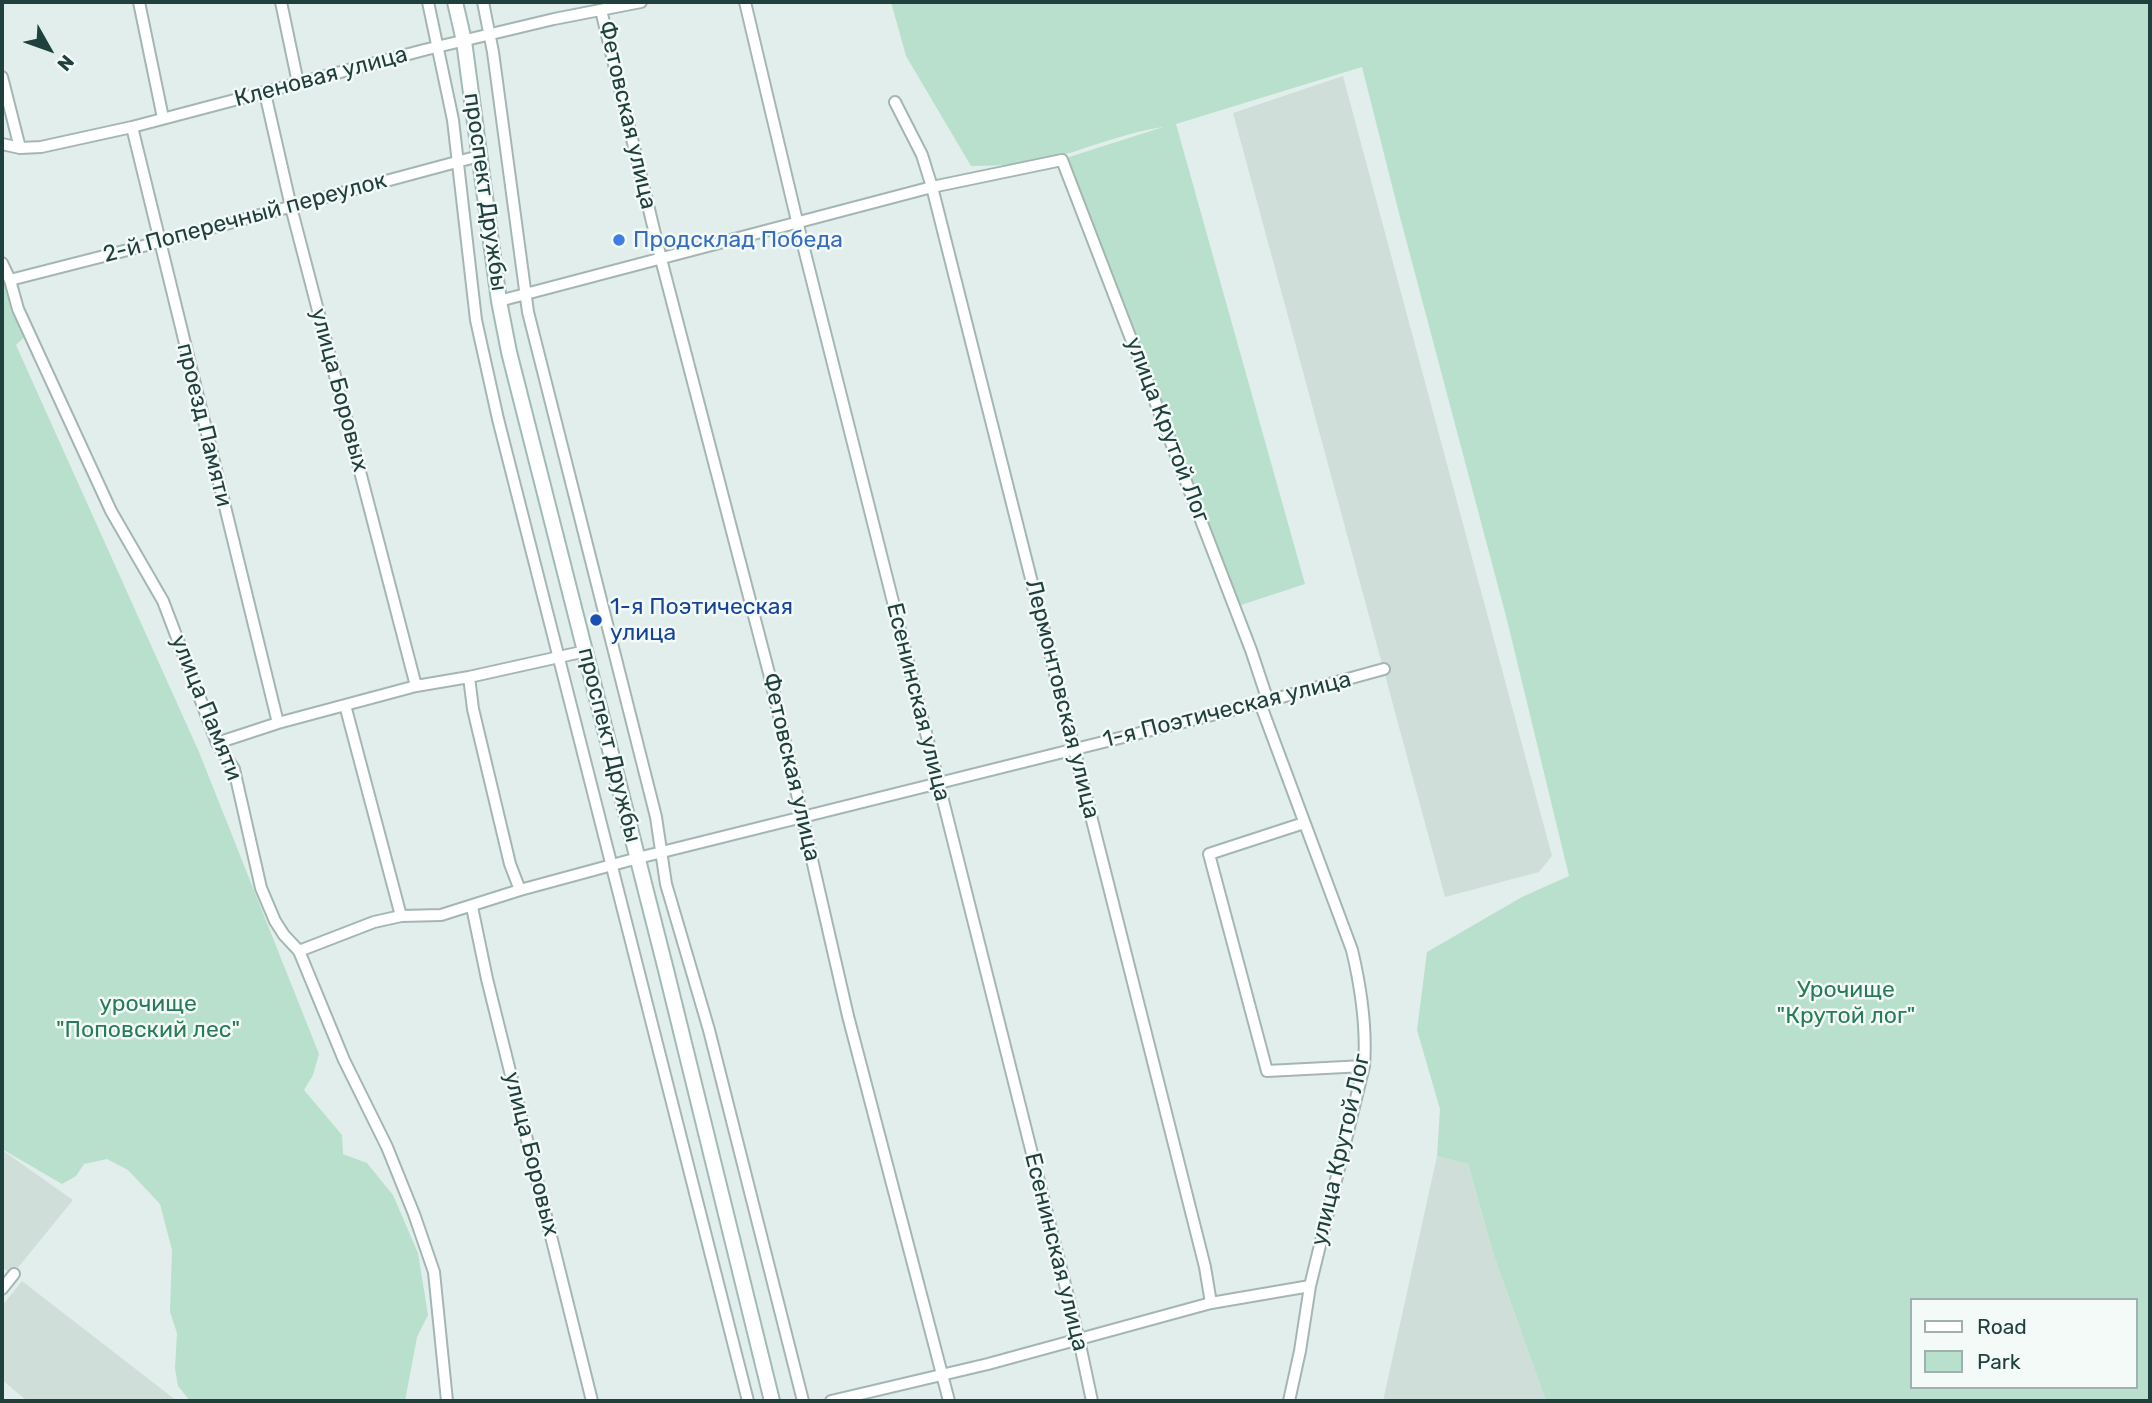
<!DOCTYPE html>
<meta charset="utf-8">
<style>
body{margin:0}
#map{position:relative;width:2152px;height:1403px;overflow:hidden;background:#e2eeeb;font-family:Rubik,sans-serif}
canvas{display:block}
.frame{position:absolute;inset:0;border:4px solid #20403e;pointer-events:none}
.legend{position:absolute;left:1910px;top:1298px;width:228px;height:91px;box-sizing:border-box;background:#f3faf8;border:2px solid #9fb0ae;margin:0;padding:9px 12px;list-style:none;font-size:21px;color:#20403e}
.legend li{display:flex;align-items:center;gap:14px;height:35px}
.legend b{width:35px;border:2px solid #9fb0ae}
.north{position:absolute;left:14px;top:14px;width:70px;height:70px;-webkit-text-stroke:5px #f3faf8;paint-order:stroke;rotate:130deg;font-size:19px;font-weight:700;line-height:28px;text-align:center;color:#20403e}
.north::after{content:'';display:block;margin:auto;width:24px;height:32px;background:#20403e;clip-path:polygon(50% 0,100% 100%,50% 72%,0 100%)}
</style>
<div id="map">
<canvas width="2152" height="1403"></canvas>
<div class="frame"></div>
<ul class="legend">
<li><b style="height:9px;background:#fff"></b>Road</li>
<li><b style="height:19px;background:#b9e0cc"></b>Park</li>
</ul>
<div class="north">N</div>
</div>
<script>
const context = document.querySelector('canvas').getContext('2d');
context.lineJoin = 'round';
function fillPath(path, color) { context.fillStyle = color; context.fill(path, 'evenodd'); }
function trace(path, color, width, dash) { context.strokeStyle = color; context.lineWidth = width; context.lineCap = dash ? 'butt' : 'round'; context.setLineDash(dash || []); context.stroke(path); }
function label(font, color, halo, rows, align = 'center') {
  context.font = font + ' Rubik,sans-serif'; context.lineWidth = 5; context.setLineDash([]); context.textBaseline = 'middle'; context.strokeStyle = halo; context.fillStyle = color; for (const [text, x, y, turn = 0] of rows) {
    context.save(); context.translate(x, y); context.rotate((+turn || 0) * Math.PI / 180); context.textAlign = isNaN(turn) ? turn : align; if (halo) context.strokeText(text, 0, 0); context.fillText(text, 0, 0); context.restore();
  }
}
fillPath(new Path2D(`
 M1343 76 1552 856 1539 872 1445 897 1233 113Z
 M2 1150 73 1200 12 1275 2 1267Z
 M1437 1156 1468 1164 1494 1256 1546 1401H1383Z
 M22 1281 177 1401H27L2 1380V1306Z`), '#d0deda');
fillPath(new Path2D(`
 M891 2H2150V1401H1546L1494 1256 1468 1164 1437 1156 1440 1109 1417 1030 1427 952 1522 897 1569 876 1507 620 1400 217 1362 67 1176 124 1305 584 1238 606 1063 159 1163 127C1129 132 1096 145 1063 155 1033 163 1002 166 971 166L906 56ZM1912 1300H2136V1387H1912Z
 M2 264 31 331 16 345 199 752 319 1054 313 1075 304 1090 342 1135 343 1154 367 1163 393 1195 418 1253 428 1315 417 1337 405 1401H190L178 1386 175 1368 177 1333 170 1312 172 1250 160 1204 128 1170 107 1159 84 1164 76 1176 62 1184 2 1149V1098L4 1094 2 1091Z`), '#b9e0cc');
const minor = new Path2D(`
 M139 2 163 118
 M281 2 298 83
 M428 2 453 120 476 320 498 419 748 1401
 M483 2 493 52 528 312 656 817 666 884 709 1030 803 1401
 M745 2 797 221 1079 1340 1092 1401
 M601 10 661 259 770 677 848 1016 949 1401
 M2 77 20 148
 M265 93 291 207 416 686
 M895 102 922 155 932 187 1205 1267 1211 1303
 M132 127 278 723
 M2 144 20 148 41 147 132 127 424 50 554 19 641 2
 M2 263 10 280 18 309 111 511 163 601 217 743 234 769 261 888 275 921 284 935 299 951 344 1060 387 1147 414 1214 434 1272 447 1401
 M10 280 159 242 479 156
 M499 301 932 187 1062 160 1251 650 1268 701
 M469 677 473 709 510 864 520 890
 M1260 703 1352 950C1361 988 1367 1027 1364 1066L1310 1286 1300 1351 1289 1401
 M345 705 401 916
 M217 743 278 723 416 686 469 677 586 651
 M1304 823 1209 854 1267 1071 1364 1066
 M472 907 487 979 592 1401
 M299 951 374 922 401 916 441 915 520 890 638 858 1260 703 1384 669
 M2 1289 14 1274
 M831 1401 988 1364 1211 1303 1310 1286`);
const secondary = new Path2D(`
 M455 2 464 41 499 301 509 352 666 970 772 1401`);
trace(minor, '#a4b6b4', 14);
trace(secondary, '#a0bab6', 18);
trace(minor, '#fff', 10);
trace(secondary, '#fff', 14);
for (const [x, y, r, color] of [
 [619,240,7,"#3f7fe0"],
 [596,620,7,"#1a4fb4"]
]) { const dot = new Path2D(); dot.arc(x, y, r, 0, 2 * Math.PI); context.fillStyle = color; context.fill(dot); trace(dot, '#f3faf8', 2.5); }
label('23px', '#20403e', '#f3faf8', [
 ["Кленовая улица",321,77,-15],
 ["Фетовская улица",627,115,77],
 ["проспект Дружбы",485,192,82],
 ["2-й Поперечный переулок",245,218,-15],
 ["улица Боровых",339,390,75],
 ["проезд Памяти",204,425,76],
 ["улица Крутой Лог",1167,430,69],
 ["Лермонтовская улица",1062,699,76],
 ["Есенинская улица",918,702,76],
 ["улица Памяти",206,708,68],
 ["1-я Поэтическая улица",1227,710,-14],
 ["проспект Дружбы",609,745,76],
 ["Фетовская улица",791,767,77],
 ["улица Крутой Лог",1341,1150,-77],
 ["улица Боровых",531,1154,76],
 ["Есенинская улица",1056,1252,76]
]);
label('23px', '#366cbe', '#f3faf8', [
 ["Продсклад Победа",633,240]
], 'left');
label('23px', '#164399', '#f3faf8', [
 ["1-я Поэтическая",610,607],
 ["улица",610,633]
], 'left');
label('23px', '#277b59', '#f3faf8', [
 ["Урочище",1846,990],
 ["\"Крутой лог\"",1846,1016],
 ["урочище",148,1004],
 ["\"Поповский лес\"",148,1030]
]);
</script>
